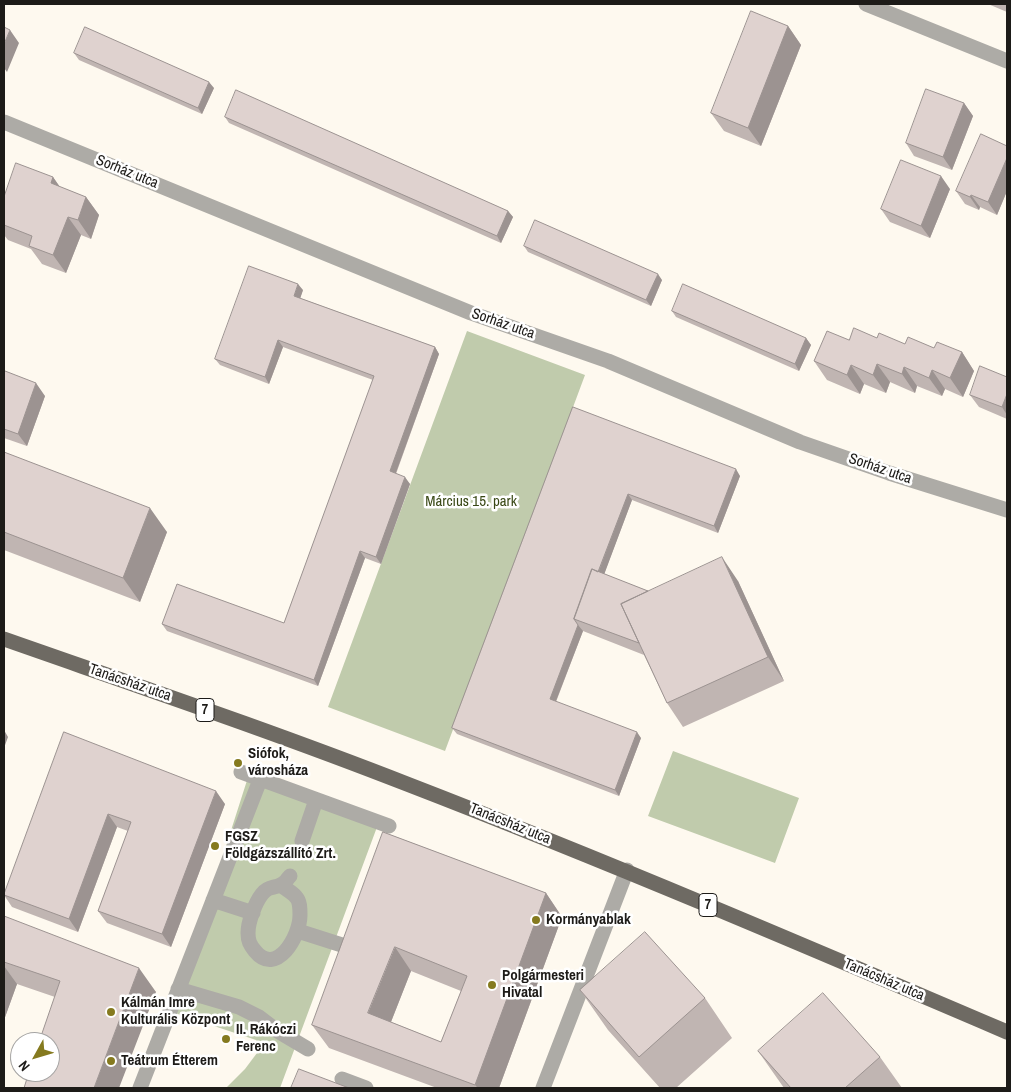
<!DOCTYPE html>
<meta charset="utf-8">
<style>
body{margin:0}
#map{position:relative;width:1011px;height:1092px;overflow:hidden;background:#fef9ef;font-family:"Archivo Narrow",sans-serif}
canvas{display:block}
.frame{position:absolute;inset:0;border:5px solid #1d1b18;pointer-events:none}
.north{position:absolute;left:10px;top:1032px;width:50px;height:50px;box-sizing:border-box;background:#fff;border:1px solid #a5a4a3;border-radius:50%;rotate:231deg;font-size:14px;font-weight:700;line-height:20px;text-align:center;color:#1d1b18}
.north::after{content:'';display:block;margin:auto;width:18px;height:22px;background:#857a1f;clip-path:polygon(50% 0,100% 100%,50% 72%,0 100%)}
</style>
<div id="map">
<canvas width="1011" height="1092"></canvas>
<div class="frame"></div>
<div class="north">N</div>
</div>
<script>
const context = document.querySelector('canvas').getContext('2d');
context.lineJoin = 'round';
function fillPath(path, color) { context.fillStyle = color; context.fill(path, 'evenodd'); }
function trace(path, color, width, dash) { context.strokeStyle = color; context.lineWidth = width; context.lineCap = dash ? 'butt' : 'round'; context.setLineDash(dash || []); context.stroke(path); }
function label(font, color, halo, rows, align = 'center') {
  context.font = font + ' "Archivo Narrow",sans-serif'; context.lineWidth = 5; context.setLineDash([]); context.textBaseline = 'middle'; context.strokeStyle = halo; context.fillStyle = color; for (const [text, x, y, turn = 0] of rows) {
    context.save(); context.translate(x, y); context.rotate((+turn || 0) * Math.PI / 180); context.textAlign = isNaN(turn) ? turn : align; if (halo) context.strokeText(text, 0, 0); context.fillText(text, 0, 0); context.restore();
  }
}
fillPath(new Path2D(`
 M467 331 585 375 445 751 328 707Z
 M673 751 799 798 775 863 648 816Z
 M250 771 380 819 280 1088H226L245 1069 260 1049V1045L256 1040 175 1013 180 990Z`), '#c0cbac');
trace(new Path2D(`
 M866 4 1007 61
 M4 122 471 313 608 361 800 442 889 473 1007 510
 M241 772 389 826
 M302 841 316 800
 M281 885C285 889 292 892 296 897 300 901 300 909 300 915 300 937 276 977 255 951 250 945 248 941 248 933 248 922 255 903 262 894 269 885 274 889 282 884 285 883 287 879 290 876
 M213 900 253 913
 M298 931 345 946
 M178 989 239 1007 259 1017 276 1030 308 1049
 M342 1079 366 1088
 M140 1088 260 780
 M543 1088 627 870`), '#adaba6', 15);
trace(new Path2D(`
 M4 639C138 686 274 732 407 784 609 862 808 947 1007 1032`), '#6e6a63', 15);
fillPath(new Path2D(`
 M988 4H1007V12Z
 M788 26 801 45 761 146 724 131 711 113Z
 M74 53 214 88 202 114 79 60Z
 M964 103 973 116 952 170 914 156 906 143Z
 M225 117 508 211 513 217 501 243 229 123Z
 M1007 146V191L997 215 980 207 979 210 965 204 956 191Z
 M53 177 60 187 86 197 99 215 91 239 81 235 66 273 42 264 31 249 8 240 4 235V197Z
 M950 189 930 238 890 222 881 209Z
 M524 246 662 280 651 306 528 252Z
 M303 290 300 298 435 347 439 354 396 474 410 484 381 564 365 558 318 686 167 631 162 624 284 623 373 380 283 347 269 384 220 365 215 359Z
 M672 311 806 338 811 345 799 371 676 317Z
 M849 340 905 344 962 352 974 371 963 397 945 389 942 396 917 386 915 393 890 382 886 393 864 384 860 394 827 380 814 361Z
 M4 375 45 396 27 446 4 438Z
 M1007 377V419L979 407 970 395Z
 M573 407 740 476 718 533 632 500 604 574 648 591 738 581 784 681 683 727 667 703 644 655 583 631 556 702 641 738 619 796 457 734 452 728Z
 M4 452 167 532 140 602 4 550Z
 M64 732 225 804 171 947 107 923 98 911 128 831 117 827 78 932 12 907 4 895Z
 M383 832 546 893 562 917 499 1088H437L329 1048 312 1025ZM411 971 461 991 441 1042 391 1022Z
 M4 916 156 992 55 997 17 984 4 1020Z
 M580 990 705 998 732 1038 676 1088H660L608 1030Z
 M758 1051 880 1057 902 1088H784Z`), '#c0b5b2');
fillPath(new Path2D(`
 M788 26 801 45 761 146 748 128Z
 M10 30 19 43 7 72 4 68V44Z
 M209 82 214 88 202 114 198 108Z
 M964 103 973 116 952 170 943 157Z
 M1007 158V191L997 215 988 202Z
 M941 176 950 189 930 238 921 226Z
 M53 177 66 196 51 183Z
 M971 195 980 207 979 210 970 197Z
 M86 197 99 215 91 239 78 220Z
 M508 211 513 217 501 243 497 236Z
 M68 217 81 235 66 273 53 255Z
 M658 274 662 280 651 306 646 300Z
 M298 284 303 290 299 302 294 296Z
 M806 338 811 345 799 371 795 364Z
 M278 340 283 347 269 384 265 377Z
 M435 347 439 354 394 478 390 471Z
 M962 352 974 371 963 397 950 378Z
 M877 364 890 382 886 393 873 375Z
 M851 365 864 384 860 394 847 375Z
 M904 367 917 386 915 393 902 374Z
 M932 370 945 389 942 396 929 378Z
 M36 383 45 396 27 446 18 434Z
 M1007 394V415L1002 407Z
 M736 469 740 476 718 533 714 526Z
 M405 477 410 484 381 564 376 557Z
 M628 494 632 500 586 623 580 621Z
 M150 508 167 532 140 602 123 578Z
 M360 551 365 558 318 686 314 680Z
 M722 557 738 581 784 681 768 657Z
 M578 625 583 631 554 706 550 699Z
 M4 730 8 737 4 748Z
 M637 732 641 738 619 796 615 790Z
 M216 791 225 804 171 947 162 934Z
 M108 814 117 827 78 932 69 919Z
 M546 893 562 917 499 1088H478L475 1085Z
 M395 947 411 971 385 1037 368 1013Z
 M4 966 17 984 4 1020Z
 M139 968 156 992 119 1088H94Z`), '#9c9391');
const building = new Path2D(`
 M751 11 788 26 748 128 711 113Z
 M4 27 10 30 4 44Z
 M85 27 209 82 198 108 74 53Z
 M926 89 964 103 943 157 906 143Z
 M236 90 508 211 497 236 225 117Z
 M981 134 1007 146V158L988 202 971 195 970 197 956 191Z
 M901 160 941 176 921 226 881 209Z
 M16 163 53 177 51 183 86 197 78 220 68 217 53 255 29 246 32 236 4 225V197Z
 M535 220 658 274 646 300 524 246Z
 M249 266 298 284 294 296 435 347 390 471 405 477 376 557 360 551 314 680 162 624 177 584 284 623 374 376 278 340 265 377 215 359Z
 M683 284 806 338 795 364 672 311Z
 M854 328 877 338 879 333 905 344 908 337 934 348 937 342 962 352 950 378 932 370 929 378 904 367 902 374 877 364 873 375 851 365 847 375 814 361 827 331 849 340Z
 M980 366 1007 377V394L1002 407 970 395Z
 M5 371 36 383 18 434 4 429V375Z
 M573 407 736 469 714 526 628 494 598 572 592 569 574 619 578 625 550 699 637 732 615 790 452 728Z
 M4 452 150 508 123 578 4 532Z
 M722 557 768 657 667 703 621 604Z
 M592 569 648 591 621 604 639 643 574 619Z
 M64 732 216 791 162 934 98 911 131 822 108 814 69 919 4 895Z
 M383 832 546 893 475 1085 312 1025ZM395 947 467 976 441 1042 368 1013Z
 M4 916 139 968 94 1088H24L29 1072H50V1042H39L60 981 4 962Z
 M645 932 705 998 639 1057 580 990Z
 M823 993 880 1057 845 1088H791L758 1051Z
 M299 1069 349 1088H291Z`);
fillPath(building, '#dfd2cf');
trace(building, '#9c9391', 1);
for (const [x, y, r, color] of [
 [238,763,5,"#857a1f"],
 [215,846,5,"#857a1f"],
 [536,920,5,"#857a1f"],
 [492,985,5,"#857a1f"],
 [111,1012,5,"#857a1f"],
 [226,1039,5,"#857a1f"],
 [111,1061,5,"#857a1f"]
]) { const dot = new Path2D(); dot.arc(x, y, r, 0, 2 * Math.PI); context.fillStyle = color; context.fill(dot); trace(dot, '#fff', 2); }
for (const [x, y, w] of [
 [205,710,18],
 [708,905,18]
]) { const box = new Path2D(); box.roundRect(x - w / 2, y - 11.5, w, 23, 4); context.fillStyle = '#fff'; context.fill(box); trace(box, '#1d1b18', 1); }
label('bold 14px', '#1d1b18', null, [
 ["7",205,710],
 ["7",708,905]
]);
label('15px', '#1d1b18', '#fff', [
 ["Sorház utca",127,172,22],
 ["Sorház utca",503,324,19],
 ["Sorház utca",880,469,19],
 ["Tanácsház utca",130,683,19],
 ["Tanácsház utca",510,824,22],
 ["Tanácsház utca",884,980,23]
]);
label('15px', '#394815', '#fff', [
 ["Március 15. park",471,502]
]);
label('bold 15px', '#1d1b18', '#fff', [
 ["Siófok,",248,754],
 ["városháza",248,771],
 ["FGSZ",225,837],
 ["Földgázszállító Zrt.",225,854],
 ["Kormányablak",546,920],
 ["Polgármesteri",502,976],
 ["Hivatal",502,993],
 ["Kálmán Imre",121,1003],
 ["Kulturális Központ",121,1020],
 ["II. Rákóczi",236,1030],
 ["Ferenc",236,1047],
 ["Teátrum Étterem",121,1061]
], 'left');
</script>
